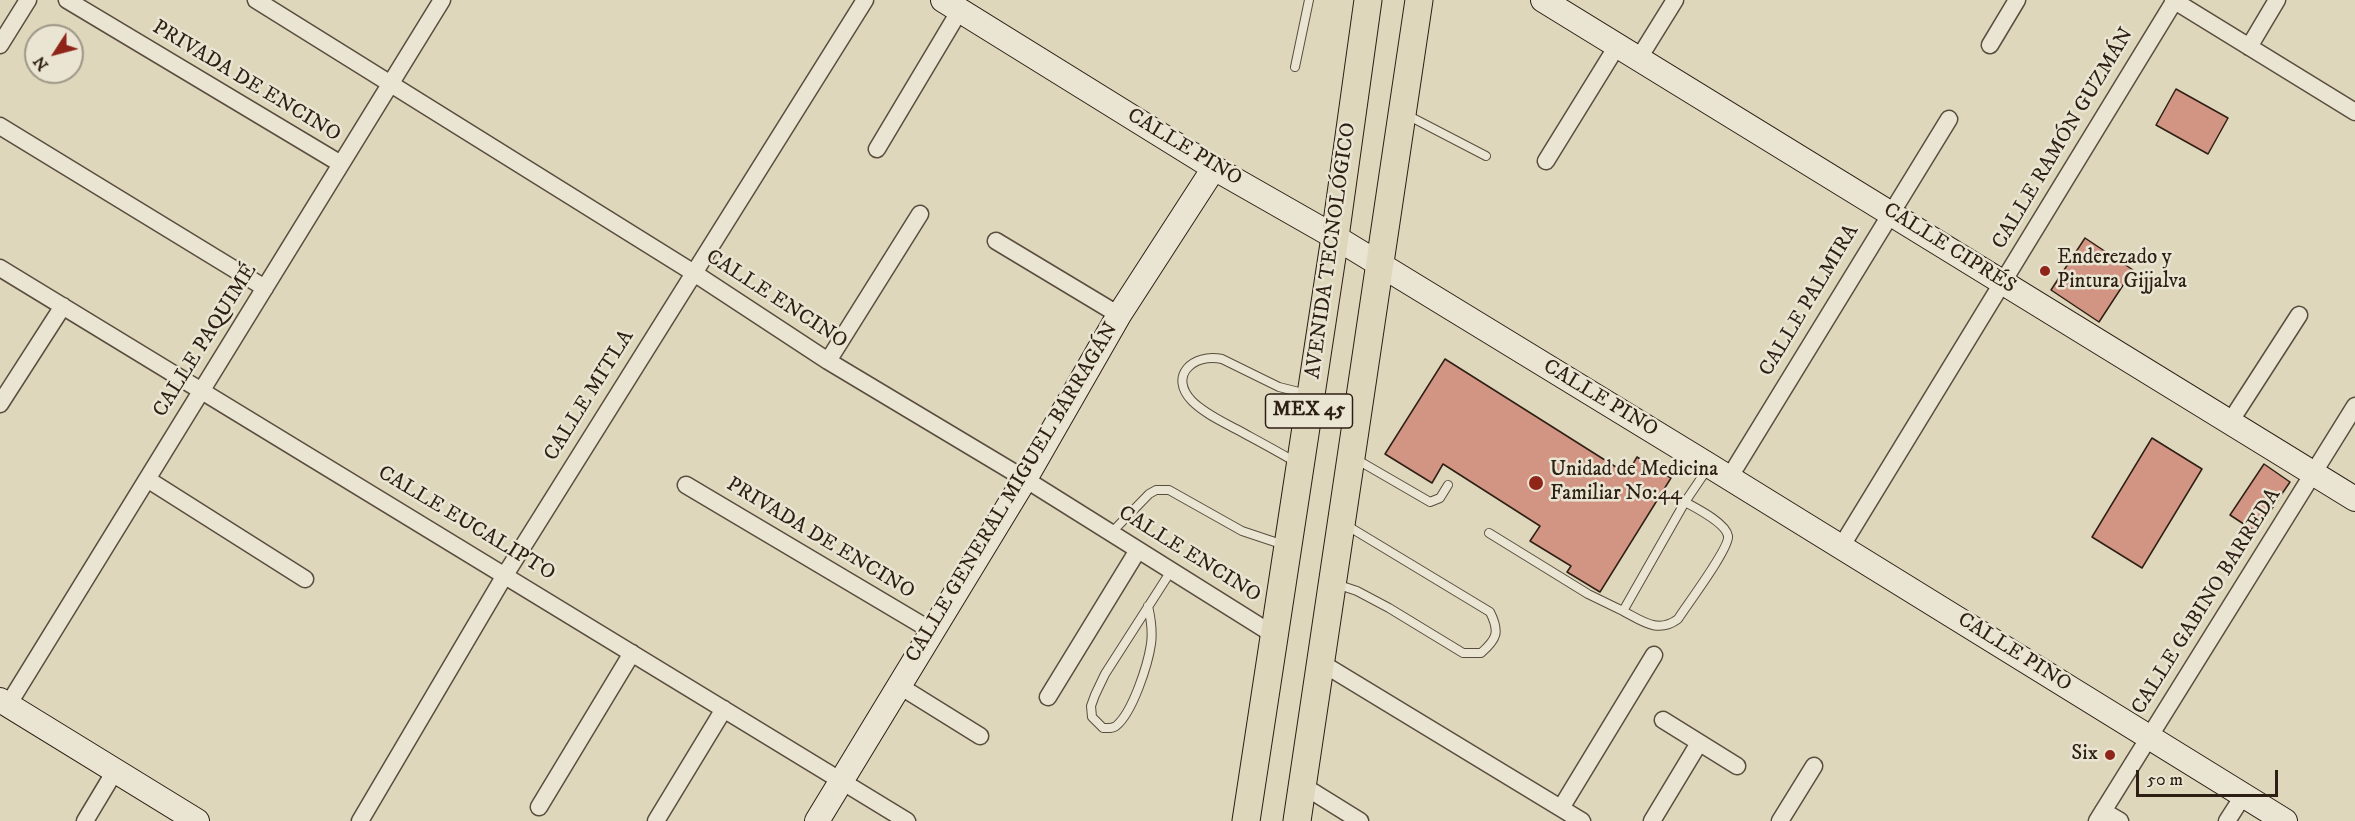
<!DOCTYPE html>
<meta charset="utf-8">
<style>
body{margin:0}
#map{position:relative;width:2355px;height:821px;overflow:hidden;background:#ded7bc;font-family:"IM FELL DW Pica",serif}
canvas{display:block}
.north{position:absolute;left:24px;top:24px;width:60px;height:60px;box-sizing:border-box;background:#eae5d3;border:2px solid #9f9687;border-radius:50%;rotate:234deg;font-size:16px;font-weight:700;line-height:24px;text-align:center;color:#2e1f14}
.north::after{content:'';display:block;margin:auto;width:21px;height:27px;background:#8f2418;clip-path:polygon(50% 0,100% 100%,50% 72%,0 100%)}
.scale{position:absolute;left:2136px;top:770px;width:142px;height:27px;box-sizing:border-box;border:3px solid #2e1f14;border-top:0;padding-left:8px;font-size:18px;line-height:21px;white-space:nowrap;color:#2e1f14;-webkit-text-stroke:4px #eae5d3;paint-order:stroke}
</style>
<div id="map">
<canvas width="2355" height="821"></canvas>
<div class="north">N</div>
<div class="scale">50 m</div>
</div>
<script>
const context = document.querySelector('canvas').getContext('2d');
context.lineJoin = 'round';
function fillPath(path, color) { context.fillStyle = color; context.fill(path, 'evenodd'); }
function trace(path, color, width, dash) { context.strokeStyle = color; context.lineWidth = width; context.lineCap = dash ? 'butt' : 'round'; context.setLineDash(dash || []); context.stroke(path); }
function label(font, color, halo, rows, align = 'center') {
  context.font = font + ' "IM FELL DW Pica",serif'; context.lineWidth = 5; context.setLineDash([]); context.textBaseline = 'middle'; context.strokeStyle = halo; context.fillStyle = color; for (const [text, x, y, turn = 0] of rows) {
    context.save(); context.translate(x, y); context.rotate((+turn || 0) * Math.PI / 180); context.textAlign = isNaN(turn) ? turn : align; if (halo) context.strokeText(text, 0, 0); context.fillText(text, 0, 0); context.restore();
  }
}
const building = new Path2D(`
 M2176 89 2228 118 2208 154 2156 125Z
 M2085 238 2133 270 2099 322 2051 290Z
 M1445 359 1627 474 1637 457 1671 478 1600 592 1567 572 1571 566 1530 541 1540 526 1443 464 1432 483 1385 454Z
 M2152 438 2202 469 2142 568 2092 537Z
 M2264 464 2290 482 2256 532 2230 515Z`);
fillPath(building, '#d29483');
trace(building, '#2e1f14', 1.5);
const lane = new Path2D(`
 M1295 67 1309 0
 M1407 115 1486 156
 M1354 458 1430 502 1440 498 1448 485
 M1297 463C1277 451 1256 440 1236 429 1221 421 1204 413 1192 401 1168 376 1193 353 1222 359L1279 387 1307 394
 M1685 502C1696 508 1726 523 1728 536 1730 548 1686 606 1678 619 1658 634 1642 621 1623 611Z
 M1685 502 1708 468
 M1111 533 1149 494 1156 490H1169L1242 531 1284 545
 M1489 533 1588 594 1623 611
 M1336 584 1357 591 1389 608 1463 653H1481C1497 639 1500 632 1490 612L1346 525
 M1148 606C1151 619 1153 630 1151 644 1148 664 1133 712 1116 726 1112 729 1108 728 1103 728L1092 717 1091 706 1095 695 1105 674 1171 571`);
const street = new Path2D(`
 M67 0 341 164
 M256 0 694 273 828 361 1025 479 1274 635
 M2173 0 2355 112
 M0 45 28 0
 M1990 45 2017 0
 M2249 47 2277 0
 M1639 58 1675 0
 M0 126 265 288
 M877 149 960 10
 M1546 161 1617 46
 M996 241 1119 315
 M0 268 907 821
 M828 361 920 214
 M0 404 63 306
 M2230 422 2299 315
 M1729 478 1949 119
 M147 479 305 579
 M686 485 932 631
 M1841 547 2175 0
 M1320 662 1582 821
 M898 685 980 736
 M1048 697 1138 550
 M8 705 442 0
 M1663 720 1737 766
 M1302 785 1360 821
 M539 807 632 653
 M1561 808 1654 655
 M2103 811 2120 821
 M85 821 115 771
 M360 821 505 575 865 0
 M656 821 724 709
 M1652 821 1699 743
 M1780 821 1814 766
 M2097 821 2355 406
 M2227 821 2243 796`);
const secondary = new Path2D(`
 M943 0 1214 168 1335 237 1710 466 2285 821
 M1543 0 2355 499
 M0 700 197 821
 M817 821 1025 479 1119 315 1214 168`);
const primary = new Path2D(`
 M1246 821 1335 237 1368 0
 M1297 821 1419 0`);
trace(lane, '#5a4d3e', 10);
trace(street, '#5a4d3e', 19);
trace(secondary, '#2e1f14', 26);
trace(primary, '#2e1f14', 29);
trace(lane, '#eae5d3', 8);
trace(street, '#eae5d3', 16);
trace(secondary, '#eae5d3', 24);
trace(primary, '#ded7bc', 27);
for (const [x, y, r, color] of [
 [2045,271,6,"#8f2418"],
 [1536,483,8,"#8f2418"],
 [2110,755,6,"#8f2418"]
]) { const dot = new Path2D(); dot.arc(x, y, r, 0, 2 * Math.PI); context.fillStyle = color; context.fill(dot); trace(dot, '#eae5d3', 2); }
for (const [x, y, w] of [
 [1309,411,87]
]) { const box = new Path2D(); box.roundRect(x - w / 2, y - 17, w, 34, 4.5); context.fillStyle = '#eae5d3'; context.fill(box); trace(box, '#2e1f14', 1.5); }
label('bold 20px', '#2e1f14', null, [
 ["MEX 45",1309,411]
]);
label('21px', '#2e1f14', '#eae5d3', [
 ["PRIVADA DE ENCINO",246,82,31],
 ["CALLE RAMÓN GUZMÁN",2064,139,-59],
 ["CALLE PINO",1184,148,31],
 ["CALLE CIPRÉS",1949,249,32],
 ["AVENIDA TECNOLÓGICO",1332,251,-82],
 ["CALLE ENCINO",776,300,33],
 ["CALLE PALMIRA",1810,301,-59],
 ["CALLE PAQUIMÉ",206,341,-58],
 ["CALLE MITLA",590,396,-58],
 ["CALLE PINO",1600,399,31],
 ["CALLE GENERAL MIGUEL BARRAGÁN",1013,493,-59],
 ["CALLE EUCALIPTO",466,524,31],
 ["PRIVADA DE ENCINO",820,539,31],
 ["CALLE ENCINO",1189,555,32],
 ["CALLE GABINO BARREDA",2207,602,-58],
 ["CALLE PINO",2014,653,32]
]);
label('21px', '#2e1f14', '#eae5d3', [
 ["Enderezado y",2057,259],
 ["Pintura Gijjalva",2057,283],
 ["Unidad de Medicina",1550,471],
 ["Familiar No:44",1550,495],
 ["Six",2098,755,"right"]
], 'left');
</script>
